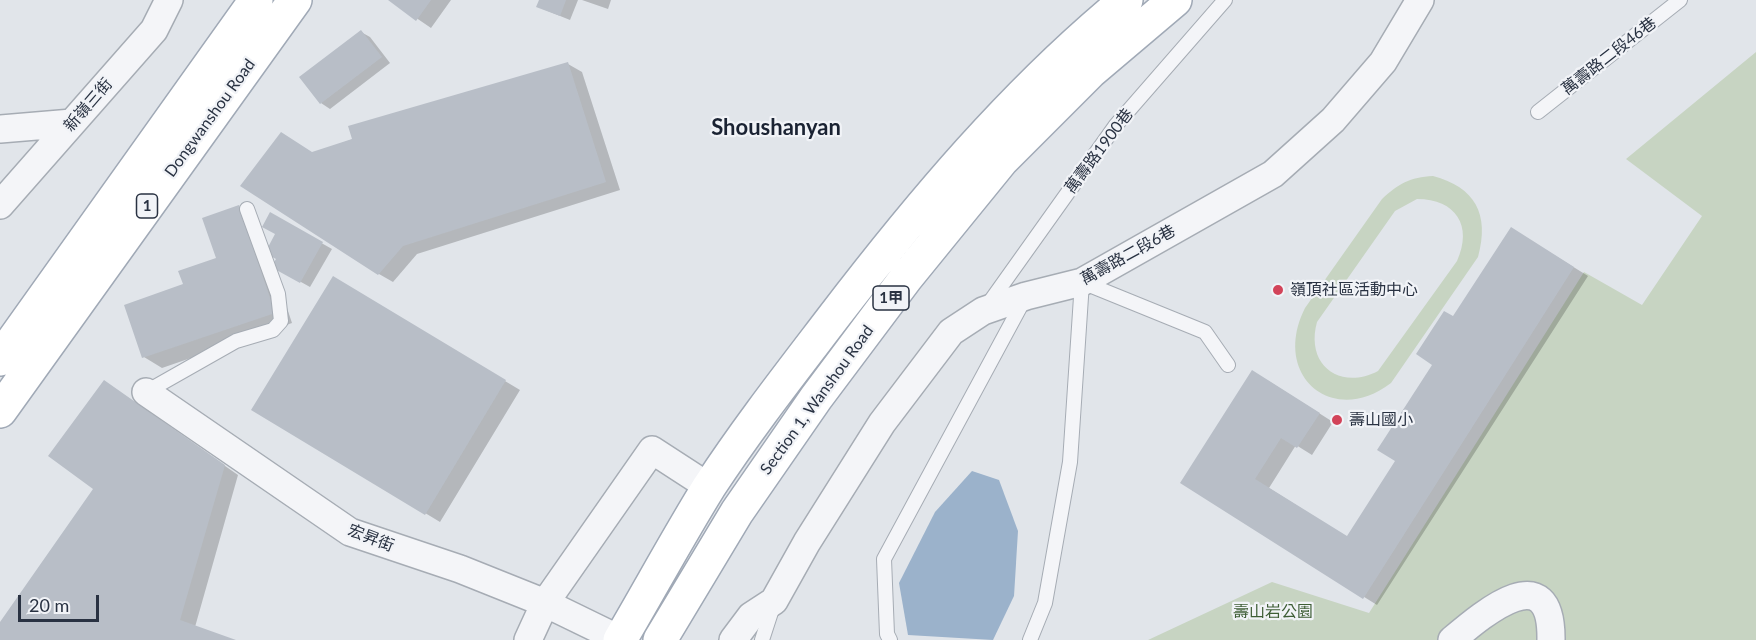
<!DOCTYPE html>
<meta charset="utf-8">
<style>
body{margin:0}
#map{position:relative;width:1756px;height:640px;overflow:hidden;background:#e1e5ea;font-family:Lato,sans-serif}
canvas{display:block}
.scale{position:absolute;left:18px;top:595px;width:81px;height:27px;box-sizing:border-box;border:3px solid #293242;border-top:0;padding-left:8px;font-size:18px;line-height:21px;white-space:nowrap;color:#293242;-webkit-text-stroke:4px #f1f3f7;paint-order:stroke}
</style>
<div id="map">
<canvas width="1756" height="640"></canvas>
<div class="scale">20 m</div>
</div>
<script>
const context = document.querySelector('canvas').getContext('2d');
context.lineJoin = 'round';
function fillPath(path, color) { context.fillStyle = color; context.fill(path, 'evenodd'); }
function trace(path, color, width, dash) { context.strokeStyle = color; context.lineWidth = width; context.lineCap = dash ? 'butt' : 'round'; context.setLineDash(dash || []); context.stroke(path); }
function label(font, color, halo, rows, align = 'center') {
  context.font = font + ' Lato,"Noto Sans TC",sans-serif'; context.lineWidth = 4.5; context.setLineDash([]); context.textBaseline = 'middle'; context.strokeStyle = halo; context.fillStyle = color; for (const [text, x, y, turn = 0] of rows) {
    context.save(); context.translate(x, y); context.rotate((+turn || 0) * Math.PI / 180); context.textAlign = isNaN(turn) ? turn : align; if (halo) context.strokeText(text, 0, 0); context.fillText(text, 0, 0); context.restore();
  }
}
fillPath(new Path2D(`
 M1756 52V640H1148L1272 582 1369 613 1584 272 1642 305 1702 216 1626 159Z
 M1433 176C1475 187 1490 214 1478 257L1391 383C1332 428 1271 375 1305 308L1382 199C1398 184 1410 177 1433 176ZM1417 199C1456 199 1473 226 1457 261L1378 371C1340 391 1305 365 1317 322L1395 211Z`), '#c7d4c2');
fillPath(new Path2D(`
 M972 471 999 480 1018 531 1014 596 993 640 908 635 899 583 935 512Z`), '#9bb2cb');
fillPath(new Path2D(`
 M390 0H451L431 28Z
 M541 0H578L570 20 538 7Z
 M582 0H611L608 9Z
 M361 32 370 37 390 63 330 109 321 103Z
 M568 64 582 72 620 190 417 254 393 282 379 274 313 153Z
 M238 207 256 217 268 251 277 234 270 214 332 249 310 287 274 267 278 259 269 254 292 323 162 368 144 357 185 285 218 259Z
 M1525 237 1588 276 1377 605 1182 483 1267 380 1333 422 1312 455 1296 445 1269 488 1348 538 1397 461 1454 318Z
 M333 278 520 390 440 522 253 409Z
 M105 382 238 475 195 627 232 640H0V625L96 489Z`), '#0003');
fillPath(new Path2D(`
 M388 0H431L416 21Z
 M539 0H566L560 16 536 7Z
 M361 30 382 57 320 104 299 77Z
 M568 62 606 182 403 246 378 275 240 186 281 132 312 152 352 139 348 126Z
 M239 205 275 313 142 358 124 305 183 284 178 271 216 258 202 218Z
 M270 212 323 242 300 283 271 267 276 259 265 253 275 234 262 227Z
 M1511 227 1574 267 1363 599 1180 483 1252 370 1320 413 1297 448 1281 438 1255 479 1347 536 1395 461 1377 450 1432 365 1416 354 1444 311 1453 316Z
 M333 276 506 380 425 515 251 410Z
 M104 380 225 465 180 620 236 640H0V622L93 489 48 456Z`), '#b8bec7');
const lane = new Path2D(`
 M1538 112 1680 0
 M987 306 1116 125 1225 0
 M146 392 236 341 273 330 281 321 278 294 247 209
 M762 640 774 603
 M890 640 887 634 884 559 1025 298
 M1030 640 1045 603 1070 462 1082 282 1205 332 1228 365`);
const street = new Path2D(`
 M0 129 72 123
 M0 205 154 30 169 0
 M146 392 350 532 460 569 545 603 621 640
 M528 640 545 603 652 450 709 487
 M733 640 751 616 774 601 807 542 882 423 951 332 983 311 1026 296 1082 282 1273 174 1333 120 1383 62 1420 0
 M1452 640C1484 613 1552 555 1551 640`);
const primary = new Path2D(`
 M0 359 256 0
 M0 411 295 0
 M620 640C650 589 678 537 709 487 747 429 790 374 832 319 920 204 1014 92 1126 0
 M660 640 737 512 816 398 906 278 1002 160 1090 72 1175 0`);
trace(lane, '#a6acb4', 16);
trace(street, '#a6acb4', 30);
trace(primary, '#a0a9b6', 36);
trace(lane, '#f4f5f8', 14);
trace(street, '#f4f5f8', 27);
trace(primary, '#fff', 33);
for (const [x, y, r, color] of [
 [1278,290,6,"#d24359"],
 [1337,420,6,"#d24359"]
]) { const dot = new Path2D(); dot.arc(x, y, r, 0, 2 * Math.PI); context.fillStyle = color; context.fill(dot); trace(dot, '#f1f3f7', 2); }
for (const [x, y, w] of [
 [147,206,21],
 [891,298,36]
]) { const box = new Path2D(); box.roundRect(x - w / 2, y - 12, w, 24, 4.5); context.fillStyle = '#f1f3f7'; context.fill(box); trace(box, '#293242', 1.5); }
label('bold 15px', '#293242', null, [
 ["1",147,206],
 ["1甲",891,298]
]);
label('16px', '#293242', '#f1f3f7', [
 ["萬壽路二段46巷",1609,56,-38],
 ["新嶺三街",88,105,-49],
 ["Dongwanshou Road",210,118,-54],
 ["萬壽路1900巷",1099,151,-53],
 ["萬壽路二段6巷",1128,255,-29],
 ["Section 1, Wanshou Road",817,400,-54],
 ["宏昇街",371,538,21]
]);
label('16px', '#293242', '#f1f3f7', [
 ["嶺頂社區活動中心",1290,290],
 ["壽山國小",1349,420]
], 'left');
label('16px', '#3e5e36', '#f1f3f7', [
 ["壽山岩公園",1273,612]
]);
label('bold 22px', '#1b2333', '#f1f3f7', [
 ["Shoushanyan",776,128]
]);
</script>
